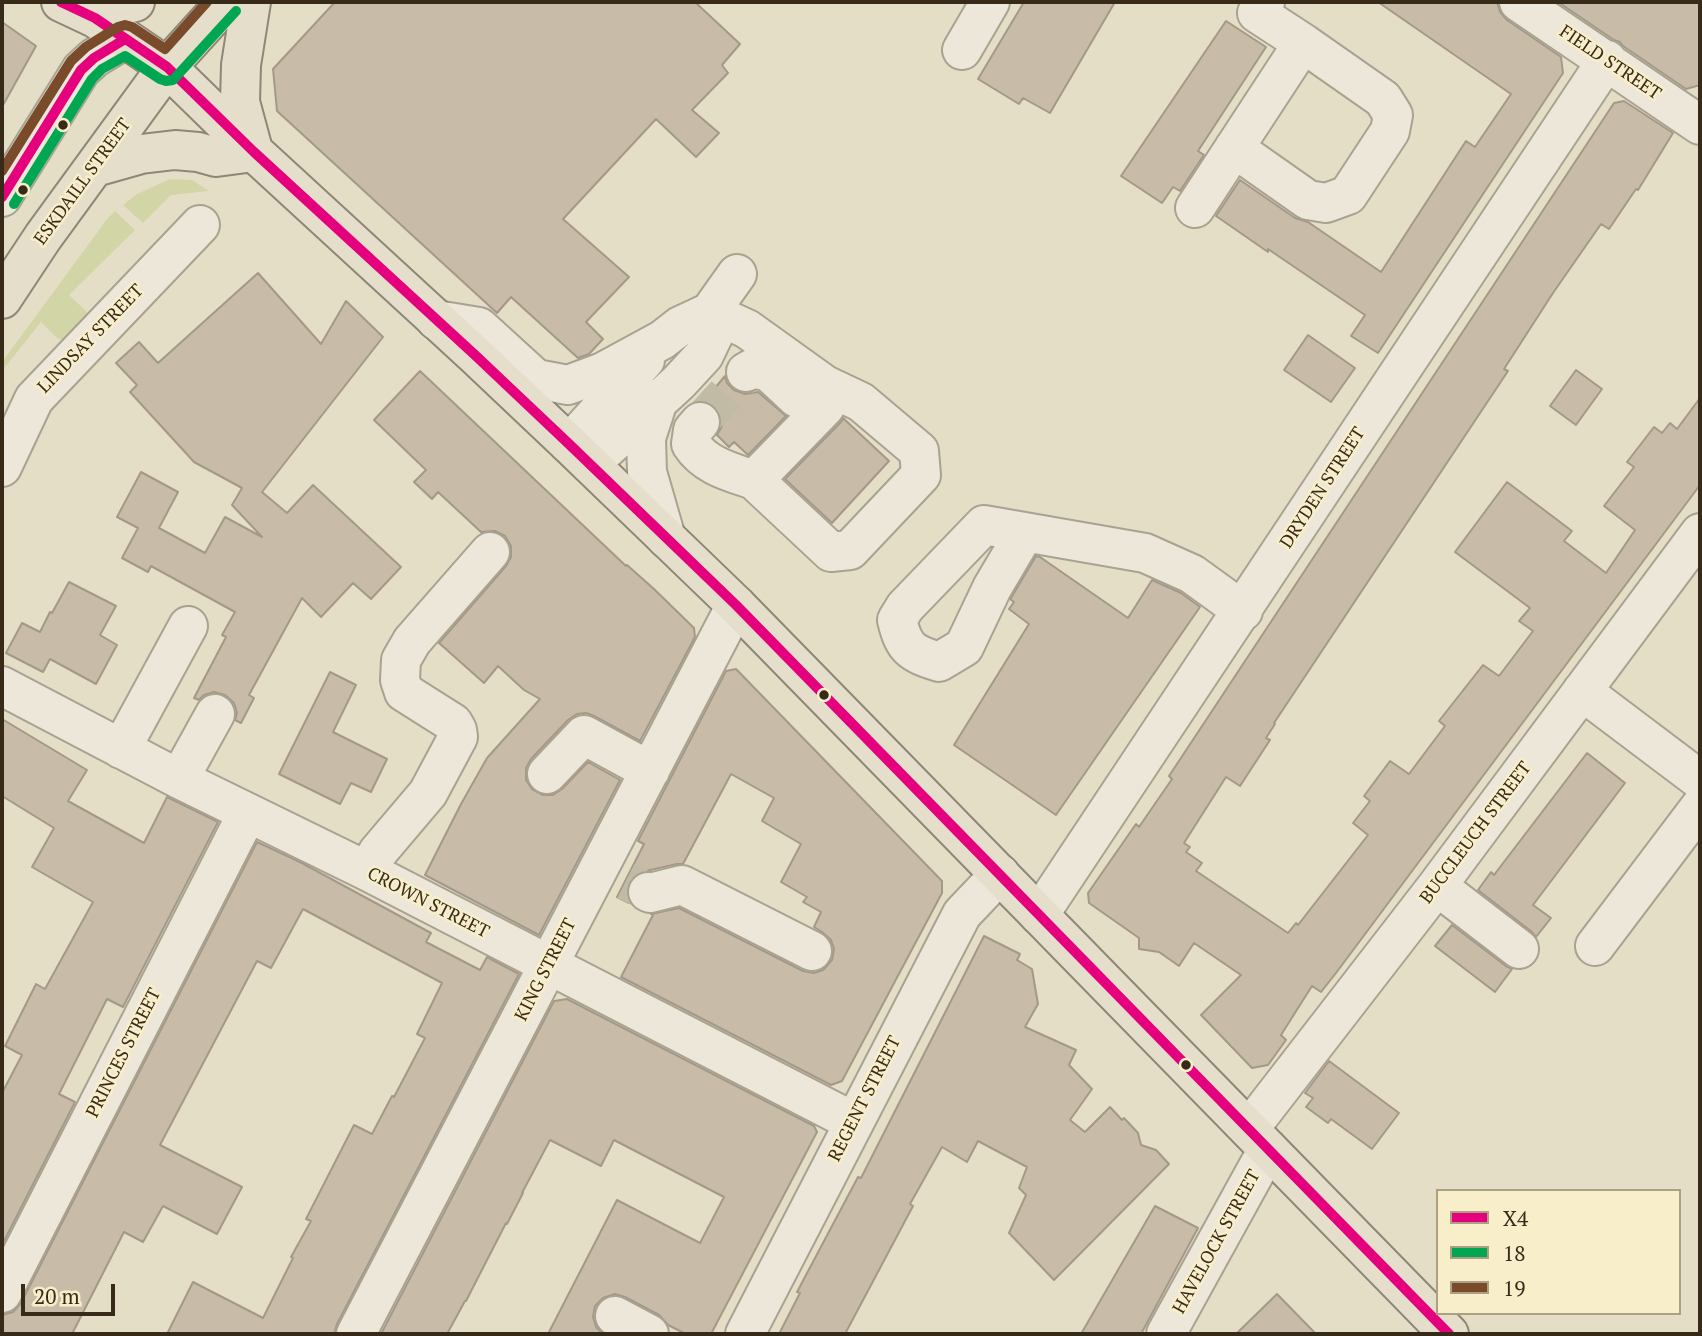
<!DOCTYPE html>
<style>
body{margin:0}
#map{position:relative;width:1702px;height:1336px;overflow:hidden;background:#e4dec7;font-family:"PT Serif",serif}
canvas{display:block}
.frame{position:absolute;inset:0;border:4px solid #372a19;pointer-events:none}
.legend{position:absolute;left:1436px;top:1189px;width:245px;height:126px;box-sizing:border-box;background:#f8eeca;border:2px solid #aba083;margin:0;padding:9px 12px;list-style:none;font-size:21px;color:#372a19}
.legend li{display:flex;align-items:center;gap:14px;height:35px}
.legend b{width:35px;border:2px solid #aba083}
.scale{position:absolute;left:21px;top:1284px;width:94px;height:32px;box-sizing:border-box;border:4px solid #372a19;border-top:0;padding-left:9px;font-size:21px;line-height:24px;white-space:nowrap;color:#372a19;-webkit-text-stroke:5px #f8eeca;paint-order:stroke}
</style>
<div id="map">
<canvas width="1702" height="1336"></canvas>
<div class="frame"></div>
<ul class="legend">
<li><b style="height:9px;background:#e5007d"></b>X4</li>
<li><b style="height:9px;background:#00a651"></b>18</li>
<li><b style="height:9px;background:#7a4b2a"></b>19</li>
</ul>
<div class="scale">20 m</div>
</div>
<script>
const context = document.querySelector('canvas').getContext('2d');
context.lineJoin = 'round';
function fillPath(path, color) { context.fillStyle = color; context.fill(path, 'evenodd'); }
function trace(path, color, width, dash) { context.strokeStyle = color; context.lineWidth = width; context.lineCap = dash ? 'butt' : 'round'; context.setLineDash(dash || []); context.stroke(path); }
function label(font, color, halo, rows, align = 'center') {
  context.font = font + ' "PT Serif",serif'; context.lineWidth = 5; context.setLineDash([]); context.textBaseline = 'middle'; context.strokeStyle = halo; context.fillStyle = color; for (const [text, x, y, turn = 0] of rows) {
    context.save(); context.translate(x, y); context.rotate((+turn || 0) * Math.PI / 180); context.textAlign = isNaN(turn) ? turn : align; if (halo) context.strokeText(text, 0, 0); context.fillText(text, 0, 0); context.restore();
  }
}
fillPath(new Path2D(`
 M170 179 192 180 209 191 171 195 143 223 123 205 137 194Z
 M115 211 135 230 69 295 86 311 89 317 70 343 57 338 41 322 2 371V362L107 219Z`), '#d2d6a7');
const building = new Path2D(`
 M335 2H695L740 44 722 65 728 73 692 110 719 133 696 157 656 119 563 219 629 277 586 322 603 339 589 354 578 358 511 297 497 313 277 111 273 69Z
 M1024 2H1115L1050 113 1023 98 1019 104 978 79Z
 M1378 2H1497L1500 12 1507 20 1561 57 1563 73 1378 353 1351 336 1365 315 1268 249V252L1216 216 1240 180 1295 218 1308 222 1381 272 1466 141 1475 147 1511 94Z
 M1558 2H1700V85L1686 89 1623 46 1620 42 1614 40Z
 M1226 21 1266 47 1198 151 1204 155 1180 191 1173 187 1162 203 1121 176Z
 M2 22 36 46 2 107Z
 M1624 101 1673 133 1638 190 1636 189 1609 229 1601 224 1553 293 1504 369 1508 371 1274 723 1275 724 1266 738 1270 740 1240 786 1226 777 1184 843 1190 847 1186 852 1202 863 1196 871 1288 933 1296 923 1298 925 1368 835 1353 823 1370 801 1364 796 1390 761 1409 774 1445 726 1439 721 1483 665 1499 676 1533 631 1519 621 1530 608 1455 552 1507 482 1572 531 1564 541 1606 573 1635 530 1604 506 1634 467 1627 462 1654 427 1662 433 1670 423 1677 429 1700 398V485L1336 973 1321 992 1312 986 1281 1035 1286 1040 1268 1065 1252 1068 1201 1015 1241 975 1194 943 1179 966 1159 952 1139 949V938L1089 903 1088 893 1136 824 1139 827 1172 779 1169 776 1614 103Z
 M258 273 321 344 346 301 383 337 262 492 287 513 313 485 401 567 371 599 353 583 321 617 302 598 249 695 254 698 241 723 235 720 237 713 234 703 225 695 214 692 204 695 199 700 194 698 226 637 222 635 235 612 151 566 148 572 122 558 138 528 117 517 141 472 178 492 159 528 205 553 225 517 262 537 232 505 242 488 194 462 130 392 137 385 116 363 139 342 158 363Z
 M1308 335 1355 368 1331 402 1284 370Z
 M1576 370 1602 389 1576 425 1550 406Z
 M420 371 626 566 627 565 654 589 694 628 695 637 640 741 594 716 586 713 577 714 568 720 531 759 526 768V780L532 789 543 795H553L562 789 588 762 620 780 539 935 425 875 461 804 487 758 540 699 524 690 498 666 484 683 439 643 506 566 511 557V546L505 536 495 531 481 532 438 492 432 499 414 482 426 470 374 420Z
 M725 376 727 383 734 390 745 394 758 392 786 416 748 455 734 442 729 447 717 435 722 426 720 414 714 405 704 401Z
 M843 418 889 461 832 523 785 479 841 422Z
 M1036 556 1040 557 1128 618 1152 580 1181 593 1200 607 1056 815 954 745 1029 624 1009 609 1014 602 1011 600V598Z
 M69 582 116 606 100 635 117 645 96 684 50 659 43 672 6 653 22 623 40 632 50 612 52 613Z
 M736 669 942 881V893L842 1081 831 1085 621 977 653 915 651 914 679 908 803 971 814 973 823 970 832 960 834 949 831 940 822 932 814 927 821 912 803 902 807 897 781 882 801 844 762 821 774 798 731 774 683 864H677L637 873 628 883 626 894 629 903 617 897 644 844 638 841 726 671Z
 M330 672 356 685 333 732 387 759 371 792 351 783 340 804 279 774Z
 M2 719 87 770 68 801 144 843 167 797 218 822 123 1007 107 999 59 1094 75 1102 2 1245V1093L22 1055 5 1046 36 984 45 989 93 902 32 867 54 828 2 796Z
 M1587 753 1625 783 1533 905 1551 918 1536 937 1532 932 1478 890 1491 872 1494 875Z
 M257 842 300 862 431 933 426 942 480 970 487 957 519 974 337 1324 334 1334H167L193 1282 263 1318 293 1258 291 1257 311 1221 306 1219 354 1125 372 1134 392 1096 394 1097 425 1038 417 1034 442 983 303 909 271 968 257 961 160 1145 242 1187 217 1234 163 1206 143 1242 124 1232 72 1334H2V1315L13 1312 21 1303Z
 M1452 925 1506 966 1512 969 1495 992 1435 946Z
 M984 936 1020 954 1017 960 1032 969 1038 1004 1025 1027 1076 1050 1069 1065 1092 1089 1070 1120 1085 1132 1110 1107 1122 1120 1124 1118 1138 1133 1141 1145 1156 1150 1169 1164 1054 1280 1009 1233 1026 1195 1019 1188 1027 1167 978 1141 967 1162 942 1147 910 1204 913 1206 845 1334H779L800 1293 797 1292 858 1177 861 1178Z
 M567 999 814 1126 817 1132 711 1334H686L668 1325 659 1315 625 1297 615 1294 603 1298 595 1306 593 1317 596 1327 601 1332 600 1334H548L617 1200 700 1243 724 1197 614 1140 601 1166 550 1140 522 1193H523L507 1224 506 1223 466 1301H465L447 1334H381L554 1001Z
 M1329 1061 1399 1113 1372 1149 1331 1119 1328 1123 1306 1107 1313 1098 1305 1093Z
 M1155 1206 1198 1228 1141 1334H1081Z
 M1277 1294 1316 1334H1236Z`);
fillPath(building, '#c8bba7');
trace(building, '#a49987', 2);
trace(new Path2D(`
 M700 422 746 372
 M626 881 648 892`), '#c1baa4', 38, [38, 19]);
const minor = new Path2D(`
 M1519 2 1700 125
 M962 50 990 2
 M1234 148 1308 200 1326 203 1348 195 1390 131 1393 115 1383 99 1303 43
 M2 197 81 70 94 58 125 39
 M1195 208 1303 43 1257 13 1265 2
 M710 312 747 329 825 385 861 402 919 451 921 475 850 550 831 552 754 480 825 407V385
 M436 320 479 327 536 379 568 385 603 372 662 340 680 326 710 312 737 274
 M746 372 753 368 769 372 797 398
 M659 398 646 438 647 472 666 538
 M700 422 693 430 691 444C705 466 731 472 754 480
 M569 444 645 360
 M590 464 679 382 704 355 714 334 710 312
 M2 467 34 399 200 225
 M1025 532 992 588 964 647 939 662C911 653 904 649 897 620L905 607 984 525 1145 553 1192 574 1243 611
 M2 686 179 779 367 871 854 1122
 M1582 691 1700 780
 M121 749 188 626
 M547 774 584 735 650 771
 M179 779 215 714
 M367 871 378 852 428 793 458 737 457 730 453 723 404 692 400 680 401 660 412 641 490 552
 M1437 886 1519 949
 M648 892 650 893 682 885 812 951
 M1039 915C1229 631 1418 346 1607 60
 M1595 946 1700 807
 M1249 1129 1437 886 1700 533
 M2 1293 247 814
 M615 1316 649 1334
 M356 1334 736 605
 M745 1334 962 914 1000 874
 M1166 1334 1268 1149`);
const major = new Path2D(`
 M61 2 95 18 167 67 254 152 475 355 569 444 736 605 1449 1334
 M251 2 241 65 240 102 253 150
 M95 18 125 4 135 2
 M95 167 141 154 175 150 198 152 216 157 254 152
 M2 299 43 237 167 67 226 2`);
trace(minor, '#a8a291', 42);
trace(major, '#8e8778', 42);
trace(minor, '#ece7d9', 38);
trace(major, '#e4deca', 38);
trace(new Path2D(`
 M61 2 95 18 167 67 254 152 475 355 569 444 736 605 1449 1334
 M2 197 81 70 94 58 125 39`), '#e5007d', 10);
trace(new Path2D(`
 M14 204 92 79 102 69 125 56 160 79 166 81 173 80 236 11`), '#00a651', 10);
trace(new Path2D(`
 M2 171 71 61 86 47 118 27 125 25 132 27 165 49 207 2`), '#7a4b2a', 10);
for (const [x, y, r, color] of [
 [63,125,6,"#372a19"],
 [23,190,6,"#372a19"],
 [824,695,6,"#372a19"],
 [1186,1065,6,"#372a19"]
]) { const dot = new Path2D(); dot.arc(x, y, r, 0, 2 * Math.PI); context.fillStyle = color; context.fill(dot); trace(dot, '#f8eeca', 2.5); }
label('18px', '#372a19', '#f8eeca', [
 ["FIELD STREET",1610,63,34],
 ["ESKDAILL STREET",83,182,-54],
 ["LINDSAY STREET",91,339,-46],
 ["DRYDEN STREET",1323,488,-57],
 ["BUCCLEUCH STREET",1476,833,-53],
 ["CROWN STREET",428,903,27],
 ["KING STREET",546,970,-63],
 ["PRINCES STREET",124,1053,-63],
 ["REGENT STREET",865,1099,-63],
 ["HAVELOCK STREET",1217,1242,-61]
]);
</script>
